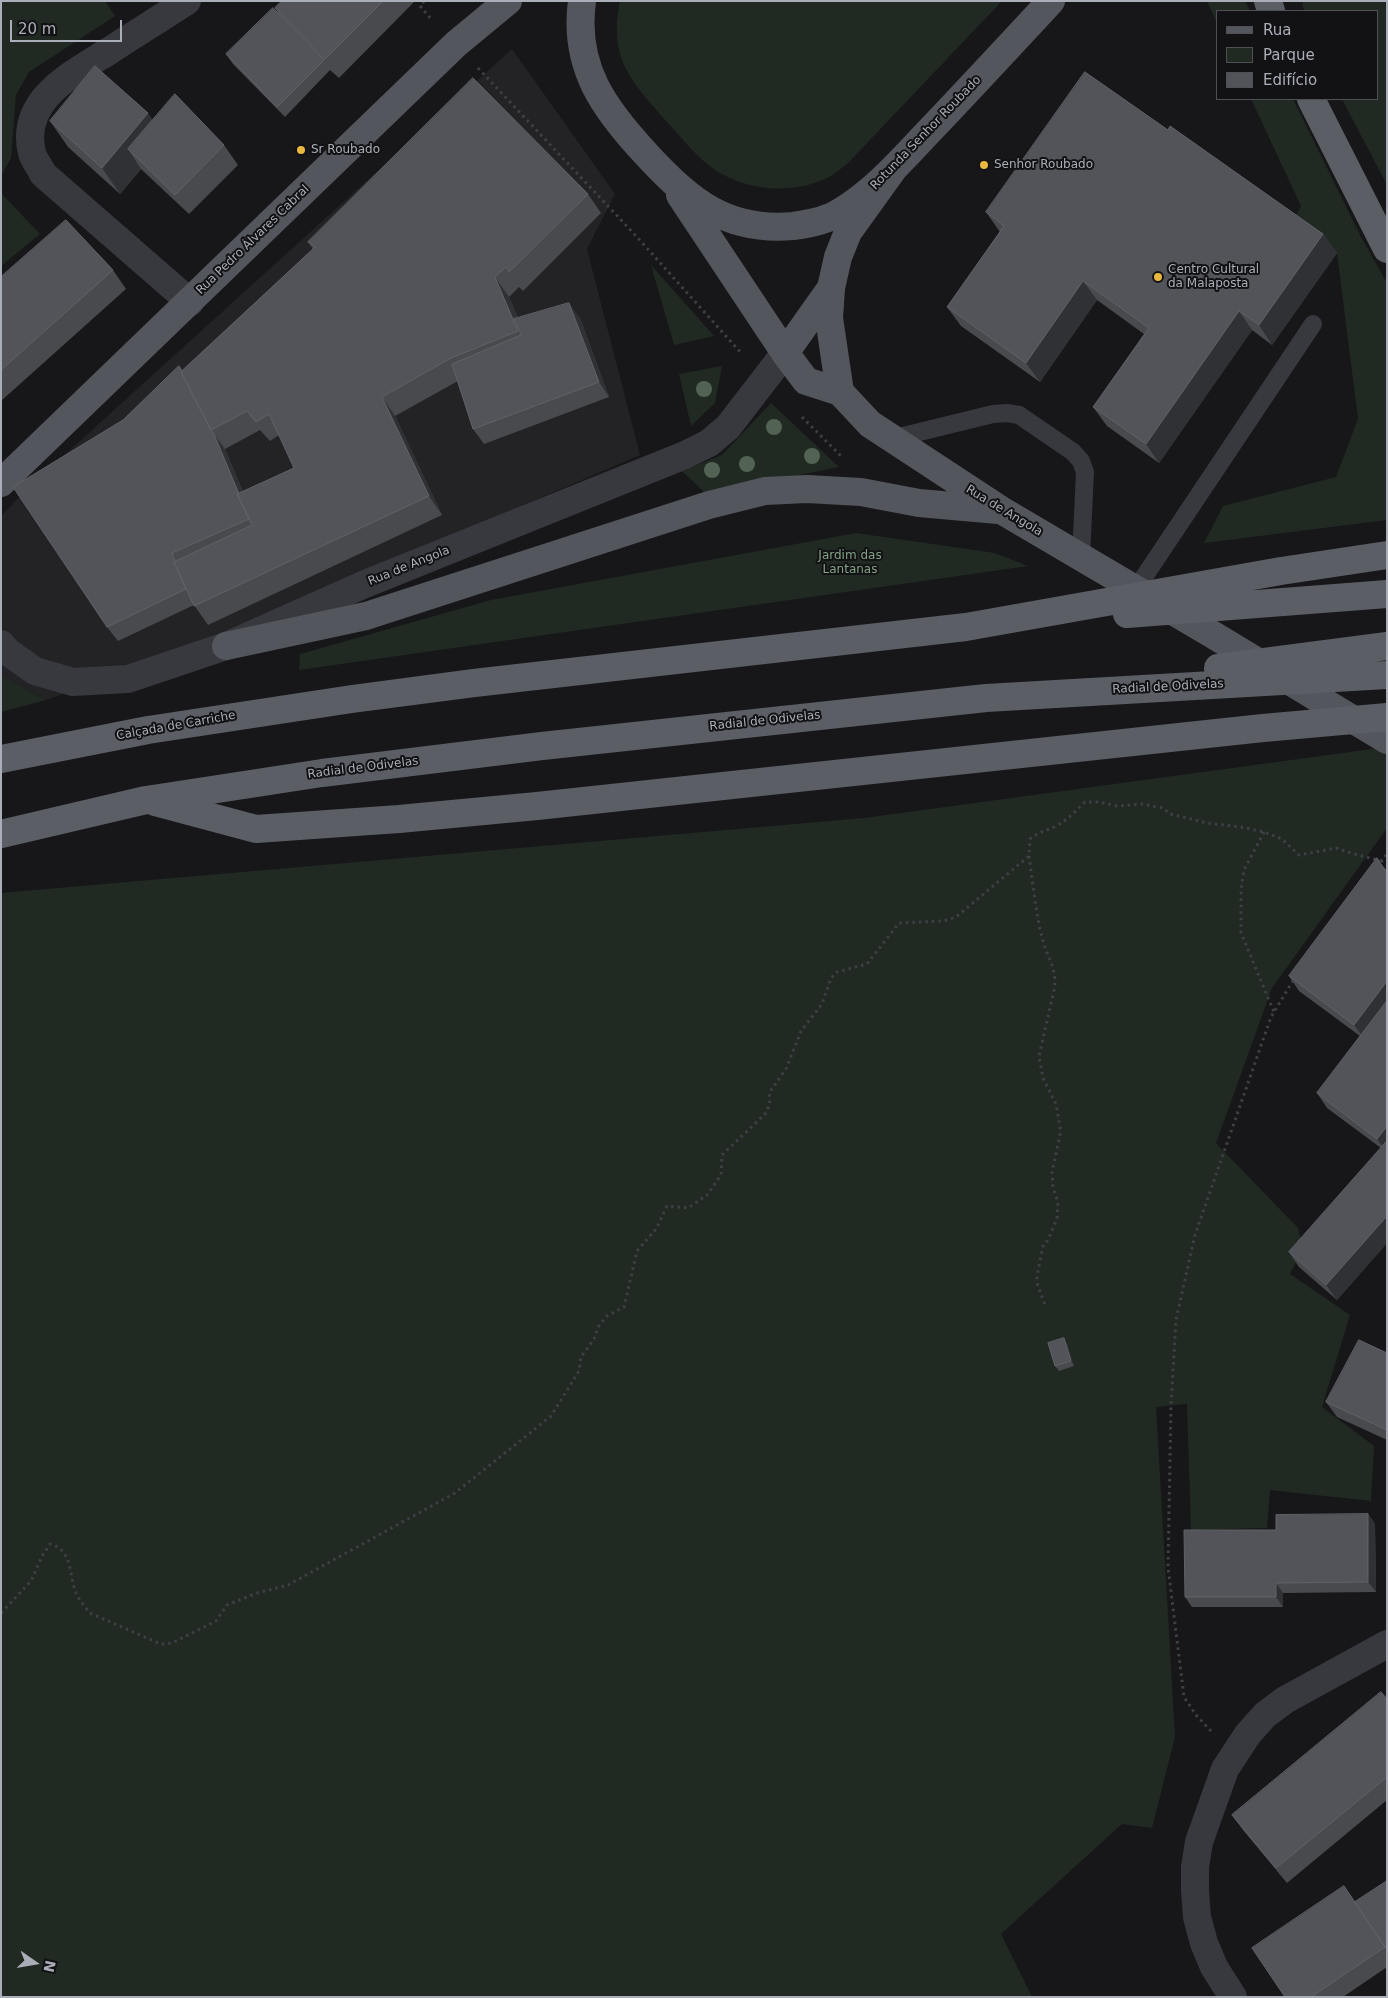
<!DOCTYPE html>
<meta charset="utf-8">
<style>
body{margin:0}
#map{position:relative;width:1388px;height:1998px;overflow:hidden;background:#171719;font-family:"DejaVu Sans",sans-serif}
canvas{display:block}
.frame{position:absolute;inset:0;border:2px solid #aaaeb8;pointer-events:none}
.legend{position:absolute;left:1216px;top:10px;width:162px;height:90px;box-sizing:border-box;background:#121214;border:1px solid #4f5056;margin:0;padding:6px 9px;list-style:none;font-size:15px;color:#aaaeb8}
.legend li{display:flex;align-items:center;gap:10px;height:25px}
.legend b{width:25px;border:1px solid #4f5056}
.north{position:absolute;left:10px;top:1938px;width:50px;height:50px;-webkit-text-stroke:4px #121214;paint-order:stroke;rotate:103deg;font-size:14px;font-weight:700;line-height:20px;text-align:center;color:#aaaeb8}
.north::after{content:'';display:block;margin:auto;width:18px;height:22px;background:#aaaeb8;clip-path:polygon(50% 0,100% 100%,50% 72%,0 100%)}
.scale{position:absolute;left:10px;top:20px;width:112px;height:22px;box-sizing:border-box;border:2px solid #aaaeb8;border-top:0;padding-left:6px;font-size:15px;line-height:18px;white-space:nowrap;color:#aaaeb8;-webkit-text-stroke:4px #121214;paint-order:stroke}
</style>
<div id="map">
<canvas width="1388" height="1998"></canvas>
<div class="frame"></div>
<ul class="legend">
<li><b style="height:6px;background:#54565d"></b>Rua</li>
<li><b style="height:14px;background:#212923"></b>Parque</li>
<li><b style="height:14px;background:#535459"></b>Edifício</li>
</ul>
<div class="north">N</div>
<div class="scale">20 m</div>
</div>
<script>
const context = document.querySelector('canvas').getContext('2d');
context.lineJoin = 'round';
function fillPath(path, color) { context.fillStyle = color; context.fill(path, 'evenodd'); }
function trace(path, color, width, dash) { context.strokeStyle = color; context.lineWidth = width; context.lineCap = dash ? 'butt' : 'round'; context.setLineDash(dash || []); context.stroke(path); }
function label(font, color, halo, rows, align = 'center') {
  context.font = font + ' "DejaVu Sans",sans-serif'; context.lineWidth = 4; context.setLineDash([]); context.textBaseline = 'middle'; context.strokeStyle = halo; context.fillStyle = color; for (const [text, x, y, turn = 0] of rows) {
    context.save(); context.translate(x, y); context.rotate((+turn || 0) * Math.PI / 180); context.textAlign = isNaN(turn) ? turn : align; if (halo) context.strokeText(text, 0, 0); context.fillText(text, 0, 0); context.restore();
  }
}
fillPath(new Path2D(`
 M512 49 615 194 587 249 640 455 191 648 46 700 2 676 1 516 27 489Z`), '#232326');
fillPath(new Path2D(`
 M1 1H105L115 16 29 72 16 95 11 158 1 176Z
 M620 1H1002L849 162C843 167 837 172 831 176 795 195 749 192 715 170 696 157 682 138 667 122 631 81 608 59 620 1Z
 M1207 1H1245L1250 11H1217V23Z
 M1302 1H1387V185L1342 99H1377V11H1304Z
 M1251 99H1293L1361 237 1387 283V520L1204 543 1223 506 1336 477 1358 419 1337 253 1292 222 1301 206Z
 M1 193 40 234 1 266Z
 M651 265 714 336 674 345Z
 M722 366 715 403 691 426 679 374Z
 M771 403 839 467 706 494 682 471 722 455Z
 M856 533 995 553 1028 566 299 670 300 654 491 600Z
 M1 675 2 676 46 700 1 712Z
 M1387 747V828L1272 988 1216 1143 1298 1228 1303 1248 1290 1274 1350 1315 1322 1407 1374 1446 1371 1501 1270 1490 1267 1528 1191 1530 1187 1404 1156 1407 1175 1737 1152 1828 1122 1824 1001 1934 1032 1997H1V893L864 818Z`), '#212923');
trace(new Path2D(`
 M424 1 420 6 432 20
 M478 68 637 237 742 354
 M802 417 842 457
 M1264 832 1244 870 1241 889V933L1274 1012
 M1029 856C1033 883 1036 916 1043 941 1048 959 1055 964 1055 986L1039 1056 1043 1078 1056 1104 1060 1127V1135L1052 1172 1053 1188 1058 1202 1057 1218 1048 1240 1043 1246 1037 1276V1283L1045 1305
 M1381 862 1387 854
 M1 1613 31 1581 42 1556 50 1544C72 1550 69 1572 75 1590 78 1599 84 1606 90 1613L156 1642 164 1644 172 1643 216 1621 227 1605 257 1593 288 1585 455 1493 551 1416 579 1371 581 1357 594 1339 598 1327 607 1316 624 1307 637 1251 656 1229 667 1206 688 1208 707 1195 721 1175 722 1155 765 1114 770 1104 769 1093 786 1069 801 1031 822 1004 831 978 837 972 867 964 899 923 943 921 956 917 1029 856 1030 839C1038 832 1046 831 1056 826 1067 820 1076 811 1085 802H1099L1117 806 1142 804 1163 808 1170 814 1207 823 1241 827 1264 832 1282 839 1299 855 1336 848 1354 854 1382 861
 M1211 1731 1196 1715 1184 1697 1168 1567 1171 1405 1176 1320 1195 1235 1271 1017 1294 979`), '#3e4045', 3, [2.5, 4]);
trace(new Path2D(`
 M891 439 993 414 1007 413 1019 415 1073 452 1081 461 1085 472 1081 557
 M1136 589 1313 324`), '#38393e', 18);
trace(new Path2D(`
 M187 1C161 18 135 34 109 51 72 74 19 100 32 153 34 160 40 167 43 174L190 302
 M1 644 8 652 35 671 73 682 128 679 226 646 365 584 685 455 709 443 728 427 785 353
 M1233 1997 1214 1967 1204 1943 1197 1917 1195 1891V1867L1199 1842 1225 1769 1248 1734 1265 1715 1285 1700 1387 1644`), '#38393e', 28);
trace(new Path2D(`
 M582 1C573 67 604 109 647 155 689 201 727 232 793 226 808 224 828 220 840 212 877 190 905 156 935 125 974 84 1012 43 1051 1
 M894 168 848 232 838 257 831 288 829 318 840 392 870 424 1001 510 1210 633 1387 740
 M680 195 785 353 806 381 840 392
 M785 353 831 288
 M1 483 456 44 508 1
 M226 646 366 616 709 505 765 491 807 489 861 492 919 503 998 510`), '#54565d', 28);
trace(new Path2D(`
 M1268 1 1271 11
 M1311 99 1387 249
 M1127 614 1387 594
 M1218 668 1387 646
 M1 759 148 730 352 699 474 683 966 627 1281 571 1387 555
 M155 802 256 829 399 819 537 806 1263 728 1387 717
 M1 834 146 800 322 773 542 746 986 698 1387 675`), '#5c5e66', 28);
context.fillStyle = '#526354';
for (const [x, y] of [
 [704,389],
 [774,427],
 [812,456],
 [747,464],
 [712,470]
]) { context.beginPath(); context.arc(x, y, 8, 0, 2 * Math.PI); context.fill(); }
fillPath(new Path2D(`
 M282 1H415L339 78 330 70 285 117 233 64 226 54 281 17 275 8Z
 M153 120 224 145 238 165 189 214 141 169 120 194 68 147 50 121Z
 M1168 130 1323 234 1337 253 1272 345 1252 330 1159 463 1107 426 1093 407 1144 334 1097 300 1040 382 961 326 947 307 1000 232 986 212Z
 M588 194 601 213 523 291 519 287 509 297 518 318H580L609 397 484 444 473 429 458 381 395 416 442 515 208 625 194 605 118 641 107 627 123 420 179 366 182 370 313 249 308 242ZM260 430 270 441 279 435 294 468 243 492 225 449Z
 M113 270 126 289 1 401V277Z
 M1377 858 1387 871V1243L1337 1300 1299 1267 1289 1252 1381 1148 1327 1108 1317 1093 1360 1036 1299 991 1289 976Z
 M1067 1344 1074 1366 1059 1371 1055 1366Z
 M1387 1353V1440L1337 1417 1326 1402Z
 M1368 1514 1375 1524 1376 1592 1283 1593V1607H1192L1185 1597 1276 1530Z
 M1387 1699V1800L1287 1883 1243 1830 1232 1815Z
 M1387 1881V1967L1343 1997H1285L1355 1902Z`), '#484a4e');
fillPath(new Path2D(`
 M148 113 166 139 128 149 141 169 120 194 102 168Z
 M1323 234 1337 253 1272 345 1259 325Z
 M495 277 509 297 531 350 518 331Z
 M1083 281 1097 300 1040 382 1026 363Z
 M569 303 580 318 609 397 599 382Z
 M1239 311 1252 330 1159 463 1146 444Z
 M382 397 395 416 442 515 429 496Z
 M214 434 225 449 260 534 250 519Z
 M1387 981V1010L1365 1040 1354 1025Z
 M1387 1126V1153L1377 1139Z
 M1387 1216V1243L1337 1300 1326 1285Z
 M1064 1338 1067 1344 1074 1366 1071 1361Z
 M1368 1514 1375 1524 1376 1592 1368 1582Z
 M1276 1583 1283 1593V1607L1276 1597Z`), '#303134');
const building = new Path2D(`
 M282 1H383L325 59 275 8Z
 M273 8 324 60 277 107 226 54Z
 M95 66 148 113 102 168 50 121Z
 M1085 72 1168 130 1170 126 1323 234 1259 325 1239 311 1146 444 1093 407 1149 328 1083 281 1026 363 947 307 1004 226 986 212Z
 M473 78 588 194 509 272 506 267 495 277 518 331 449 359 382 397 429 496 194 606 174 562 252 525 237 494 294 468 269 414 256 422 247 411 211 430 181 372 315 247 308 242Z
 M175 94 224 145 175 195 128 149Z
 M66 220 113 270 1 370V277Z
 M569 303 599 382 473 429 452 364 521 335 514 319Z
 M179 366 182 371 181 372 211 430 214 434 239 494H237L249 519 172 553 175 561 174 562 186 589 107 627 13 487 123 420Z
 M1377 858 1383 868 1387 871V981L1354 1025 1289 976Z
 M1387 1001V1126L1377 1139 1317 1093Z
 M1387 1141V1216L1326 1285 1289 1252Z
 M1064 1338 1071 1361 1055 1366 1048 1343Z
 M1359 1340 1387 1353V1430L1326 1402Z
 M1368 1514V1582L1276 1583V1597H1185L1184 1530H1276V1515Z
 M1381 1692 1387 1699V1777L1276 1868 1232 1815Z
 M1387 1881V1950L1355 1902Z
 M1344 1886 1385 1947 1311 1997H1285L1252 1948Z`);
fillPath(building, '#535459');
trace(building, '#606268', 1);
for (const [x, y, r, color] of [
 [301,150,5,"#eab83e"],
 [984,165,5,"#eab83e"],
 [1158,277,5,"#eab83e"]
]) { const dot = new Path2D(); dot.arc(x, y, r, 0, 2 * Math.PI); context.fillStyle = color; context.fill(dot); trace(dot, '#121214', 2); }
label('12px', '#aaaeb8', '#121214', [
 ["Rotunda Senhor Roubado",926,133,-46],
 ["Rua Pedro Álvares Cabral",253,240,-44],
 ["Rua de Angola",1004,511,31],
 ["Rua de Angola",409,566,-22],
 ["Radial de Odivelas",1168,687,-3],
 ["Radial de Odivelas",765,721,-6],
 ["Calçada de Carriche",176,726,-10],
 ["Radial de Odivelas",363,768,-7]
]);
label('12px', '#aaaeb8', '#121214', [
 ["Sr Roubado",311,150],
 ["Senhor Roubado",994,165],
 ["Centro Cultural",1168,270],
 ["da Malaposta",1168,284]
], 'left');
label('12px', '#82a285', '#121214', [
 ["Jardim das",850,556],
 ["Lantanas",850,570]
]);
</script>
